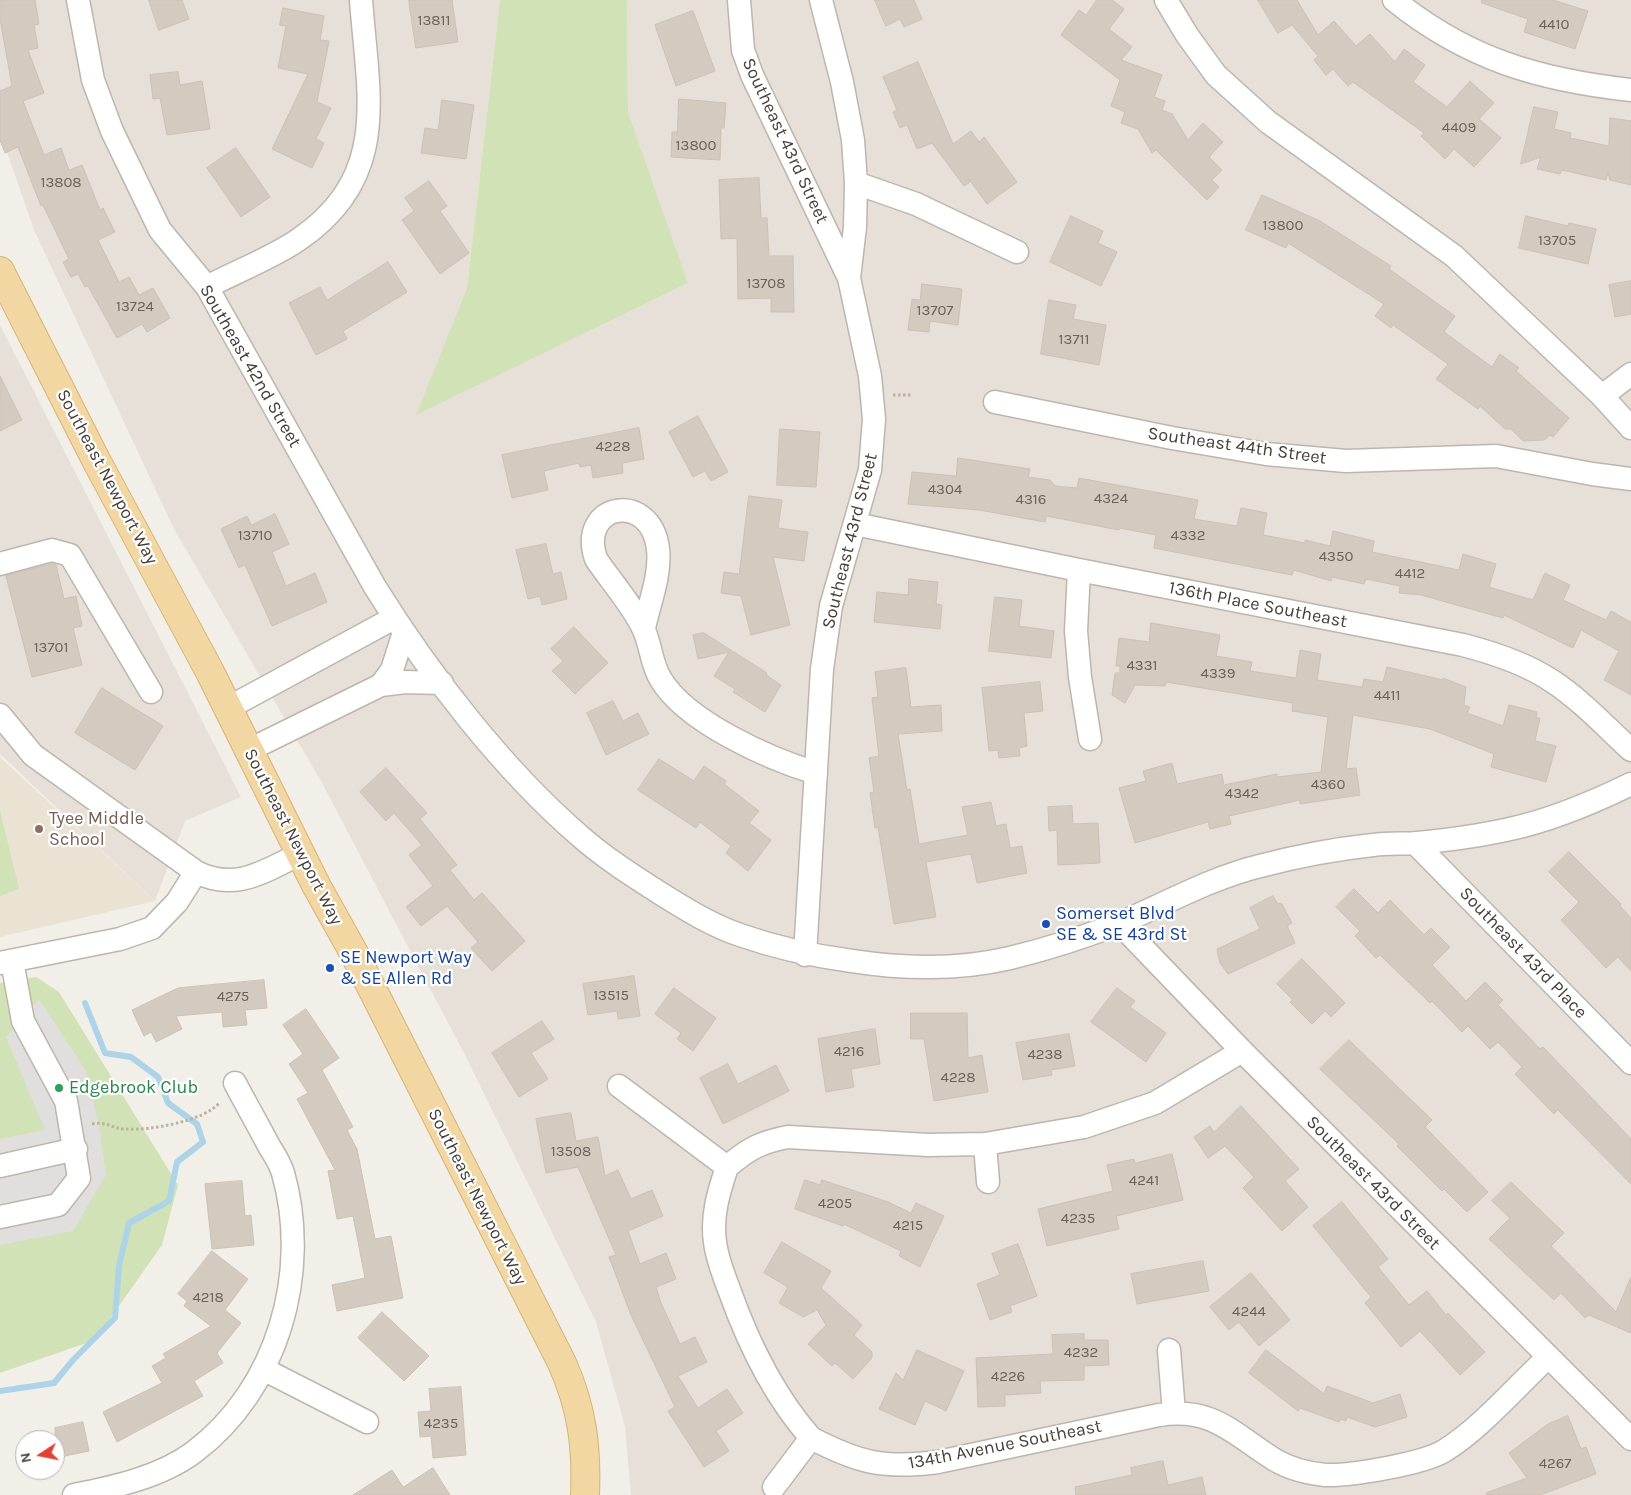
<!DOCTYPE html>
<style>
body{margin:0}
#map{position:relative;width:1631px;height:1495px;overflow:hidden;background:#f2efe9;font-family:Karla,sans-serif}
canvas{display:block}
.north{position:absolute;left:15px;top:1430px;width:50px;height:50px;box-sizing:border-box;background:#fff;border:1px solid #b5b2af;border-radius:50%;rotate:259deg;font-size:14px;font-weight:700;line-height:20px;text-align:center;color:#453f38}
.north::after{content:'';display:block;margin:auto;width:18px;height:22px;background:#e04232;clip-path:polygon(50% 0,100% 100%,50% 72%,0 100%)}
</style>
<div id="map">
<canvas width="1631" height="1495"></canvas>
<div class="north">N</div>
</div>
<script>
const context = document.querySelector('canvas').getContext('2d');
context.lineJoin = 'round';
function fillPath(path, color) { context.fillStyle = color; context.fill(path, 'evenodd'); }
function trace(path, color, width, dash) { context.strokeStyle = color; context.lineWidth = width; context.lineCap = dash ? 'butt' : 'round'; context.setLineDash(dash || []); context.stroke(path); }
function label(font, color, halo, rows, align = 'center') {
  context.font = font + ' Karla,sans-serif'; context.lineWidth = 4.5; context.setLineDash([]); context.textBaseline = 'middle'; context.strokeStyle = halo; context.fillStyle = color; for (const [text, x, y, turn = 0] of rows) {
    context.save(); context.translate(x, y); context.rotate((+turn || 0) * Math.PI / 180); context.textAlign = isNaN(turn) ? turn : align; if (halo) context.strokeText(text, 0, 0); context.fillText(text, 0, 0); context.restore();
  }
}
fillPath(new Path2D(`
 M0 0H500L467 288 417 414 688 283 628 112 627 0H1631V1495H631L625 1427 596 1322 466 1057 321 781 174 529 34 230 0 132Z
 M0 325 241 797 185 821 155 901 0 754Z`), '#e6e0d8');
fillPath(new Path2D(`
 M0 757 155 901 0 937Z`), '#eae3d4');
fillPath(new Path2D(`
 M500 0H627L628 112 688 283 416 415 467 288Z
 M0 810 19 889 0 896Z
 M36 977 59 992 178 1185 162 1245 95 1340 0 1373V983Z`), '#d1e2b6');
fillPath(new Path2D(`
 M39 999 86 1071 99 1125 106 1175 73 1231 0 1245V1139L45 1130 6 1037Z`), '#e1dfdd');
trace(new Path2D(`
 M0 1391 54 1383 73 1360 115 1318 119 1266 129 1223 169 1201 177 1162 203 1142 197 1124 168 1103 158 1077 131 1057 105 1053 85 1003`), '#acd3e8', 6);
const building = new Path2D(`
 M0 0H35L39 24 34 25 38 48 28 50 44 93 23 101 44 155 61 148 69 170 82 165 100 210 103 208 115 232 98 240 119 282 129 277 139 295 153 288 170 318 147 332 142 324 117 338 88 286 85 287 78 274 71 277 63 262 69 259 43 205 41 206 18 147 5 153 0 140V91L12 86 0 19Z
 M149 0H182L189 19 159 30Z
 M409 0H452L458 42 416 48Z
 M875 0H914L922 19 904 27 900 19 886 26Z
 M1097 0H1112L1124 9 1109 29 1132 47 1121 60 1162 75 1154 97 1165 101 1162 110 1172 114 1188 140 1203 123 1223 142 1209 157 1222 170 1212 180 1219 187 1207 200 1156 150 1152 153 1138 129 1121 123 1125 112 1111 106 1120 80 1061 35 1079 10 1086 15Z
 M1258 0H1297L1318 35 1334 21 1356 46 1370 34 1395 62 1404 49 1425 65 1413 82 1447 107 1470 81 1494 103 1479 119 1501 138 1474 167 1454 149 1445 159 1421 136 1424 133 1353 82 1348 86 1333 69 1326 75 1314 60 1318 56 1292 25 1278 33Z
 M1482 0H1553L1588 11 1575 49 1524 32 1528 19 1482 3Z
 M283 8 324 16 320 40 329 41 317 102 331 108 316 139 324 143 312 168 272 149 308 74 278 68 286 26 280 25Z
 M693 11 715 71 676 86 655 25Z
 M918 62 953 144 971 131 979 142 984 137 1017 182 987 204 968 178 970 182 964 186 932 143 917 149 907 125 900 128 893 112 897 110 883 77Z
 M178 72 180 85 202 81 210 129 167 135 160 98 153 99 150 75Z
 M679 99 726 103 724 128H721L720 160 671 157 672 132H677Z
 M442 100 474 105 466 159 421 153 425 128 438 130Z
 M1534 107 1558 112 1554 129 1571 133 1570 138 1609 146 1610 118 1631 121V185L1610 180 1608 172 1606 180 1562 170 1560 174 1537 169 1541 157 1521 164Z
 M236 148 270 197 241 217 207 168Z
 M759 178 761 218H767L769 256H793L794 312H771V298L738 299 737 238 721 239 719 180Z
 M429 181 447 206 440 211 469 253 440 274 402 220 414 211 405 198Z
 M1262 195 1320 221 1391 266 1389 269 1455 316 1444 332 1492 367 1500 354 1519 368 1516 371 1569 418 1553 437 1550 435 1544 440 1523 441 1511 429H1505L1480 406 1478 409 1436 379 1448 364 1393 325 1391 328 1375 316 1384 304 1288 243 1286 248 1246 230Z
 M1071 216 1103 231 1098 243 1117 252 1101 286 1050 262Z
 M1526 216 1568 226 1569 223 1596 229 1588 264 1519 248Z
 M388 262 407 292 343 331 347 339 316 355 289 303 320 287 327 300Z
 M1631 281V314L1615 317 1609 285Z
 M922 284 962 289 958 325 930 321 929 332 908 330 912 299 920 300Z
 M1049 300 1076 305 1073 319 1106 325 1099 365 1041 354Z
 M0 376 22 420 0 431Z
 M698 416 728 472 711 481 705 471 693 477 669 432Z
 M639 428 644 459 622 463 623 473 593 478 591 465 580 467 579 463 544 471 548 490 512 498 502 455Z
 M780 429 820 432 816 487 777 485Z
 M958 458 1030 469 1028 477 1050 480 1055 486 1077 488 1079 478 1198 500 1194 519 1237 526 1241 508 1267 513 1263 535 1305 543V540L1330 546 1333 531 1374 541 1372 552 1459 570 1463 554 1496 564 1489 587 1533 600 1545 573 1570 585 1563 600 1606 620 1611 611 1631 622V695L1604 680 1619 651 1581 630 1573 648 1504 615 1503 618 1421 595 1399 593 1400 586 1366 579 1364 584 1332 577 1331 581 1294 570 1292 575 1154 548 1156 535 1120 528 1119 530 1046 516 1045 522 979 510 908 504 912 472 956 476Z
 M749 496 782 500 778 528 808 532 804 561 773 557 790 625 751 635 741 596 721 593 724 572 739 574Z
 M275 514 289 544 272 552 286 586 315 573 327 602 272 626 245 565 239 568 221 529 247 516 251 525Z
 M546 544 553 574 561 572 567 599 542 605 540 596 528 599 516 550Z
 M52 564 56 565 64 599 76 596 82 626 73 628 82 665 32 677 6 576Z
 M909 579 938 582 936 604 942 605 940 629 874 622 877 592 908 595Z
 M995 597 1022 600 1019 626 1054 631 1051 658 989 651Z
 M1151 623 1220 635 1216 656 1252 662 1250 671 1296 678 1300 650 1321 654 1317 680 1362 687 1364 679 1383 682 1387 667 1443 680V678L1466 687 1464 705 1470 707 1467 713 1503 726 1509 705 1537 712 1536 718H1540L1535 741 1556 746 1546 782 1491 767 1494 754 1430 729 1353 715 1346 769 1356 768 1360 795 1300 804V800L1229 816 1231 824 1210 829 1208 822 1135 843 1119 788 1146 781 1143 771 1172 763 1177 784 1222 774 1224 785 1277 774V777L1321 772 1328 717 1292 711 1293 703 1166 682 1165 686 1135 685 1125 703 1112 695 1115 673H1120V666H1116L1119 638 1149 642Z
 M574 627 608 663 575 694 552 671 563 661 551 649Z
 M704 633 767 673 766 675 781 685 765 712 733 692 735 689 714 676 729 652 698 659 693 635Z
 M906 668 911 707 941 705 942 731 898 734 907 790 910 789 919 844 968 835 962 807 991 802 996 826 1006 824 1010 848 1022 846 1027 873 977 883 971 854 926 862 936 917 894 924 878 827 875 828 870 793 874 792 869 758 879 756 872 698 878 697 875 672Z
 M1040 682 1043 711 1024 713 1027 746 1019 748 1020 756 999 758 998 750 989 751 982 688Z
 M102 688 163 726 135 770 75 733Z
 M613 701 623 721 638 713 649 734 606 755 587 713Z
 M659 759 694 781 704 766 726 781 724 784 759 811 749 823 771 840 748 871 726 853 731 846 700 822 696 828 638 790Z
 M386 768 427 813 420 819 457 865 450 870 474 900 482 893 525 941 492 971 471 948 478 942 447 906 421 926 406 907 433 886 409 855 422 845 394 813 386 821 360 792Z
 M1072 806 1073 824 1098 823 1100 863 1058 865 1057 830 1049 831 1048 807Z
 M1569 852 1621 904 1620 906 1631 918V971L1618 957 1606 968 1561 920 1579 902 1549 872Z
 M1354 889 1378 913 1390 900 1424 935 1431 928 1450 947 1432 965 1466 1001 1485 982 1503 1000 1498 1005 1540 1049 1543 1047 1631 1139V1184L1558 1110 1554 1114 1515 1074 1522 1067 1498 1042 1490 1049 1468 1026 1462 1032 1432 1001 1430 1003 1380 955 1376 958 1355 936 1360 931 1336 907Z
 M1273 896 1277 903 1282 904 1292 923 1287 926 1295 943 1228 974 1220 963 1217 949 1260 929 1250 908Z
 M1302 959 1345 1003 1331 1017 1325 1011 1312 1024 1290 1002 1293 1000 1277 984Z
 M634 976 640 1016 618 1019 617 1011 588 1015 583 984Z
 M264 980 267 1008 245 1010 247 1025 223 1027 222 1012 176 1016 182 1029 156 1042 151 1032 144 1036 132 1010 178 988Z
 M674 988 716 1018 693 1051 677 1039 681 1033 655 1014Z
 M1117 988 1135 1001 1130 1007 1166 1033 1146 1062 1091 1022Z
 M306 1009 339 1058 322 1070 353 1127 347 1130 357 1149 375 1239 391 1236 403 1298 337 1311 332 1285 365 1278 353 1216 337 1219 328 1171 335 1170 297 1099 308 1093 289 1064 303 1054 283 1025Z
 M911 1013H967L968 1058 982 1055 988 1092 934 1101 924 1039H911Z
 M542 1021 554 1039 531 1053 548 1079 519 1097 492 1053Z
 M875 1029 880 1064 851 1069 854 1087 826 1092 818 1039Z
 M1069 1034 1075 1066 1051 1070 1052 1075 1023 1080 1016 1043Z
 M1349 1040 1432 1120 1425 1127 1488 1192 1467 1212 1444 1189 1442 1191 1397 1146 1399 1144 1320 1069Z
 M728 1064 738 1084 776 1065 789 1091 723 1124 700 1078Z
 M1241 1106 1299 1169 1285 1181 1308 1207 1282 1231 1243 1188 1254 1177 1225 1146 1208 1158 1194 1137 1210 1126 1214 1132Z
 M571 1113 576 1141 598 1137 605 1176 618 1170 631 1199 652 1190 663 1216 628 1231 640 1264 666 1253 676 1279 656 1287 661 1303 680 1344 695 1337 707 1362 678 1376 698 1408 727 1389 743 1413 716 1431 729 1451 704 1467 668 1411 675 1407 631 1315 609 1257 616 1255 578 1167 546 1173 536 1119Z
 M1172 1154 1183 1200 1116 1216 1119 1229 1047 1246 1038 1209 1113 1191 1107 1165 1134 1159 1135 1163Z
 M805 1180 820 1185 822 1180 888 1202 911 1213 916 1203 944 1216 920 1267 899 1256 901 1251 844 1224 843 1226 795 1209Z
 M242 1181 245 1216 251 1215 254 1245 212 1249 205 1184Z
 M1511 1182 1564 1233 1551 1246 1616 1312 1631 1277V1333L1589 1315 1585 1318 1561 1293 1554 1300 1489 1239 1510 1218 1492 1201Z
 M1342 1202 1388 1259 1378 1267 1409 1305 1427 1291 1446 1315 1448 1313 1485 1352 1460 1375 1420 1331 1401 1347 1365 1303 1371 1297 1313 1226Z
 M782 1242 831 1271 821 1288 862 1325 854 1335 872 1352V1358L853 1379 835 1363 832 1366 808 1344 826 1325 817 1310 803 1317 779 1303 788 1287 764 1273Z
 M1018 1244 1037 1296 1010 1306 1012 1312 990 1320 977 1284 1000 1275 992 1254Z
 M212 1251 248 1279 225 1310 241 1323 217 1353 223 1363 194 1381 203 1396 117 1442 103 1412 162 1383 152 1366 166 1358 163 1354 211 1326 184 1306 187 1301 178 1294Z
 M1203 1261 1209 1291 1137 1304 1131 1274Z
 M1251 1273 1290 1320 1259 1346 1239 1322 1229 1330 1210 1307Z
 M382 1312 429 1356 404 1381 358 1338Z
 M1084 1334V1340H1108L1109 1365 1084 1366V1380L1040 1381 1041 1393 1005 1395V1406L978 1407 976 1358 1053 1354 1052 1335Z
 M917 1350 964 1371 946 1411 925 1401 915 1425 879 1409 896 1373 903 1380Z
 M1266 1350 1324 1394 1327 1386 1373 1403 1400 1394 1407 1417 1375 1427 1347 1417 1346 1421 1341 1419 1339 1422 1300 1408 1298 1411 1249 1373Z
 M461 1387 466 1455 433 1458 431 1436 420 1437 418 1412 431 1411 429 1389Z
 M1568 1416 1581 1449 1586 1447 1596 1474 1540 1495H1487L1486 1493 1527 1478 1509 1453 1548 1424Z
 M83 1422 89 1451 55 1458V1428Z
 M1163 1461 1168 1485 1202 1477 1206 1495H1076L1075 1487 1132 1475 1131 1468Z
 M433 1468 450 1495H353L392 1470 403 1487Z`);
fillPath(building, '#d3cac0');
trace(building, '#cdc1b4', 1);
const minor = new Path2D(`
 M78 0 93 80 112 131 160 230 207 287 375 587C429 674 503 770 581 837 606 859 635 877 663 895 687 910 713 926 740 935 777 948 814 956 852 961 904 969 959 970 1010 958 1047 949 1085 937 1120 923 1167 903 1211 878 1260 866 1298 856 1335 849 1373 845 1388 843 1402 844 1417 843 1448 840 1479 836 1510 829 1552 820 1592 803 1631 784
 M739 0 743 50 752 75 849 278
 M1166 0 1187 35 1216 75 1268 122 1454 256 1602 396 1631 428
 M1394 0C1467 59 1539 80 1631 90
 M856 183 916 204 1017 252
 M207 287C235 272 272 258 298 240 391 177 368 96 361 0
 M1602 396 1631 374
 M995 402 1172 438 1266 454 1346 461 1496 456 1592 474 1631 479
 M855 524 1079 570 1463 645C1494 653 1525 663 1552 681 1581 700 1606 727 1631 750
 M0 564 52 550 70 555 151 692
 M1079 570 1076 631 1080 677 1090 739
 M644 628C649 604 661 575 658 549 651 490 577 503 596 559 610 580 633 606 643 628 651 644 651 663 660 678 685 722 770 759 816 773
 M381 685 405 682 442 683
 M228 708 394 618
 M0 715 33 755 196 872C236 892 264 871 300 854
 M249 750 381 685 392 670 404 632
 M1415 843 1631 1063
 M1119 923 1242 1051 1631 1439
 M805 955 822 669 831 606 870 470 874 419 870 376 849 278 855 227 856 183 853 140 842 82 821 0
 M0 963 120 939 152 928 177 902 196 872
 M619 1086 727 1167C719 1191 711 1216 715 1242 717 1259 724 1276 730 1292 749 1345 774 1396 811 1438L774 1487
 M985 1144 988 1182
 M0 1166 76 1149
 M727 1167C748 1149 761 1142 788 1137L928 1145 985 1144 1084 1127 1155 1103 1242 1051
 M0 1217 58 1205 79 1178 66 1101 23 1021 12 961
 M1169 1350 1174 1413
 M263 1369 367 1422
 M811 1438C859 1463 884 1469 938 1462L1159 1415C1213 1407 1232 1433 1275 1460 1290 1469 1307 1473 1325 1475 1350 1476 1422 1464 1444 1451 1480 1429 1516 1387 1548 1357
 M74 1495C114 1487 161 1477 194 1452 278 1389 311 1272 283 1173 280 1163 274 1154 269 1146 258 1125 246 1104 235 1083`);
const major = new Path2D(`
 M0 271 96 460 210 672 316 885 355 955 562 1363C582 1408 587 1446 585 1495`);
trace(minor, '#bdb6ac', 25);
trace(major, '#d6b374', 30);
trace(new Path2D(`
 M893 395H912
 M92 1124C108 1121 112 1129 125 1129 148 1131 206 1121 220 1102`), '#bdb19f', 3, [2.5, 2.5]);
trace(minor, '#fff', 22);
trace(major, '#f2d7a2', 28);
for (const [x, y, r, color] of [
 [39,829,5,"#8d6e63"],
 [1046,924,5,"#1a4fb4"],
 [330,968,5,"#1a4fb4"],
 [59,1088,5,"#2e9e5b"]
]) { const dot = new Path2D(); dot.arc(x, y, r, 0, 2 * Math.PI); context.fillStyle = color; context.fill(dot); trace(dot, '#fff', 2); }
label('15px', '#68625a', null, [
 ["13811",434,21],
 ["4410",1554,25],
 ["4409",1459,128],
 ["13800",696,146],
 ["13808",61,183],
 ["13800",1283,226],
 ["13705",1557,241],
 ["13708",766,284],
 ["13724",135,307],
 ["13707",935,311],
 ["13711",1074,340],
 ["4228",613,447],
 ["4304",945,490],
 ["4324",1111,499],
 ["4316",1031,500],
 ["13710",255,536],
 ["4332",1188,536],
 ["4350",1336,557],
 ["4412",1410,574],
 ["13701",51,648],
 ["4331",1142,666],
 ["4339",1218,674],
 ["4411",1387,696],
 ["4360",1328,785],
 ["4342",1242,794],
 ["13515",611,996],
 ["4275",233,997],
 ["4216",849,1052],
 ["4238",1045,1055],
 ["4228",958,1078],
 ["13508",571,1152],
 ["4241",1144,1181],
 ["4205",835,1204],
 ["4235",1078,1219],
 ["4215",908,1226],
 ["4218",208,1298],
 ["4244",1249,1312],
 ["4232",1081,1353],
 ["4226",1008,1377],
 ["4235",441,1424],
 ["4267",1555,1464]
]);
label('18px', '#453f38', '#fff', [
 ["Southeast 43rd Street",785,141,65],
 ["Southeast 42nd Street",250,366,60],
 ["Southeast 44th Street",1237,446,8],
 ["Southeast Newport Way",107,477,62],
 ["Southeast 43rd Street",850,541,-76],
 ["136th Place Southeast",1258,605,11],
 ["Southeast Newport Way",293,837,63],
 ["Southeast 43rd Place",1523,953,46],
 ["Southeast 43rd Street",1373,1183,45],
 ["Southeast Newport Way",477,1197,63],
 ["134th Avenue Southeast",1005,1445,-11]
]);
label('18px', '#785e54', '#fff', [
 ["Tyee Middle",49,819],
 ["School",49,840]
], 'left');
label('18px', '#164399', '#fff', [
 ["Somerset Blvd",1056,914],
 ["SE & SE 43rd St",1056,935],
 ["SE Newport Way",340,958],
 ["& SE Allen Rd",340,979]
], 'left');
label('18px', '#27864d', '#fff', [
 ["Edgebrook Club",69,1088]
], 'left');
</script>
